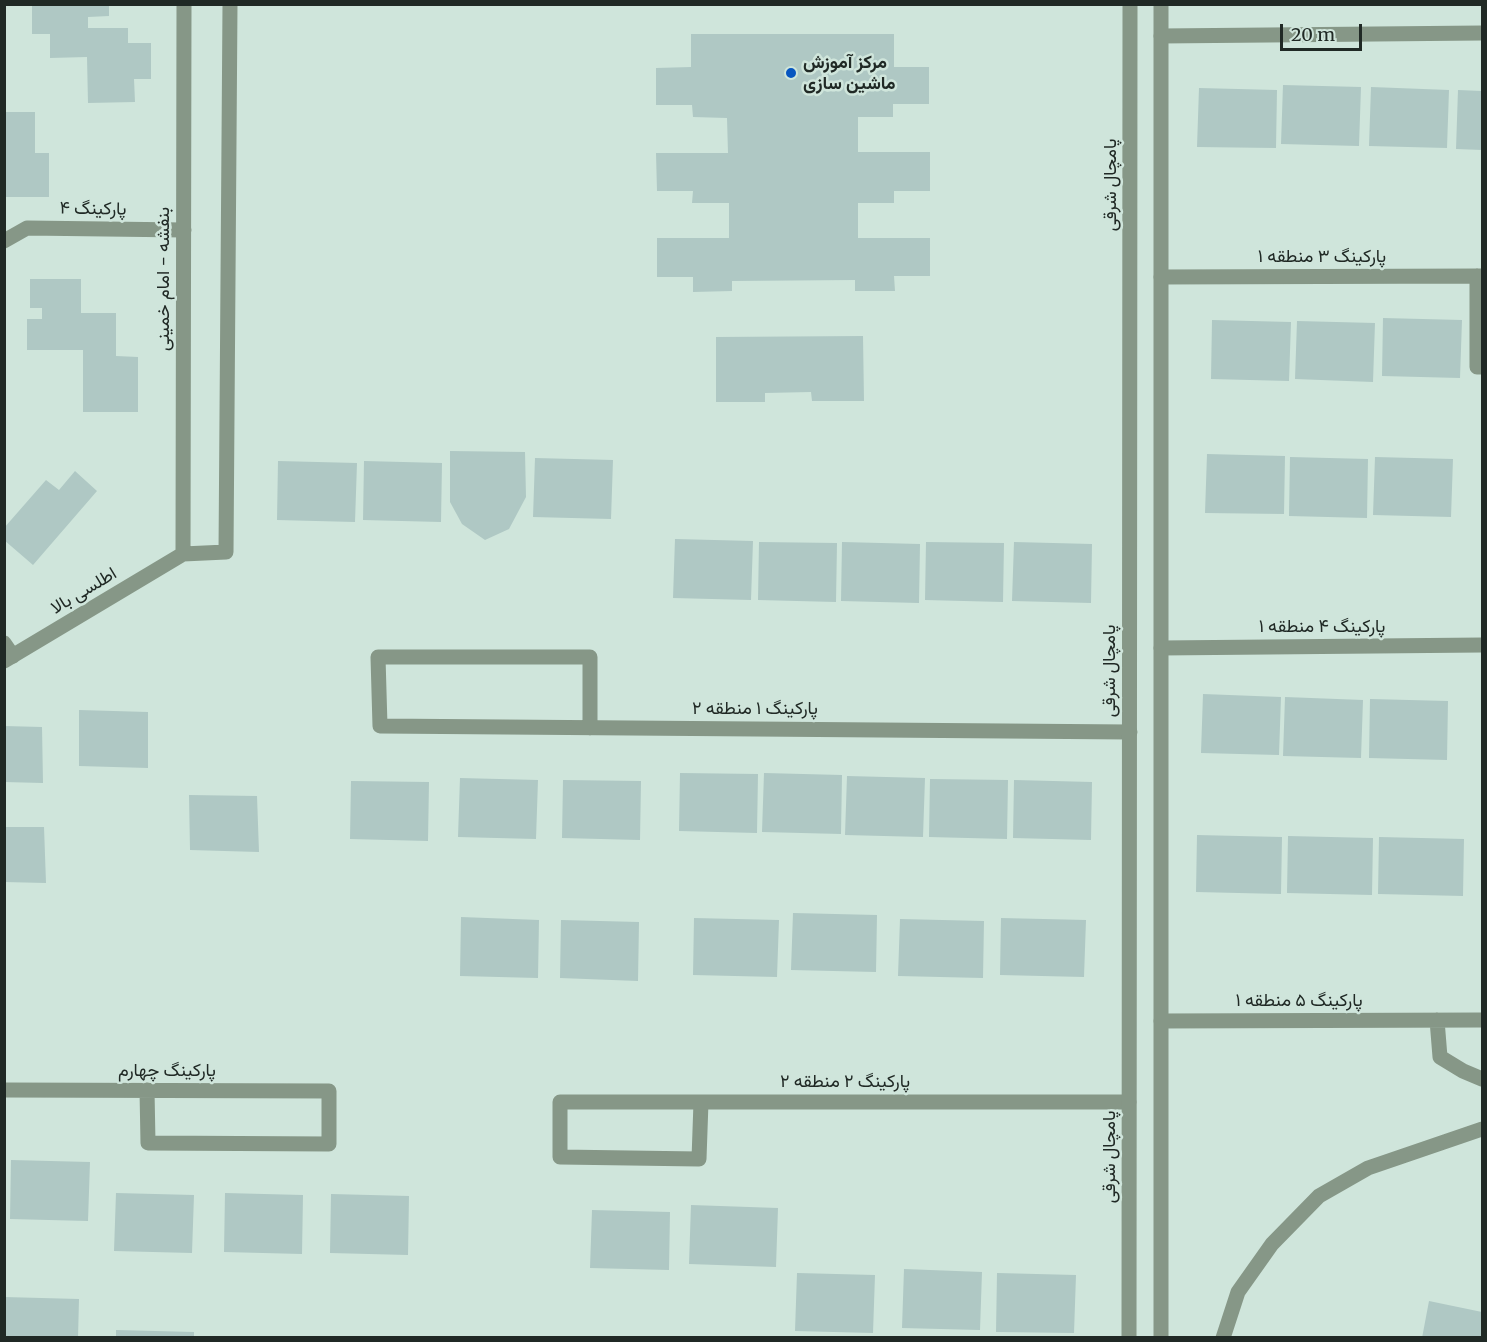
<!DOCTYPE html>
<meta charset="utf-8">
<style>
body{margin:0}
#map{position:relative;width:1487px;height:1342px;overflow:hidden;background:#cfe5db;font-family:Merriweather,serif}
canvas{display:block}
.frame{position:absolute;inset:0;border:6px solid #202925;pointer-events:none}
.scale{position:absolute;left:1280px;top:24px;width:82px;height:27px;box-sizing:border-box;border:3px solid #202925;border-top:0;padding-left:8px;font-size:18px;line-height:21px;white-space:nowrap;color:#202925;-webkit-text-stroke:4px #cfe5db;paint-order:stroke}
</style>
<div id="map">
<canvas width="1487" height="1342"></canvas>
<div class="frame"></div>
<div class="scale">20 m</div>
</div>
<script>
const context = document.querySelector('canvas').getContext('2d');
context.lineJoin = 'round';
function fillPath(path, color) { context.fillStyle = color; context.fill(path, 'evenodd'); }
function trace(path, color, width, dash) { context.strokeStyle = color; context.lineWidth = width; context.lineCap = dash ? 'butt' : 'round'; context.setLineDash(dash || []); context.stroke(path); }
function label(font, color, halo, rows, align = 'center') {
  context.font = font + ' Merriweather,Vazirmatn,serif'; context.lineWidth = 5; context.setLineDash([]); context.textBaseline = 'middle'; context.strokeStyle = halo; context.fillStyle = color; for (const [text, x, y, turn = 0] of rows) {
    context.save(); context.translate(x, y); context.rotate((+turn || 0) * Math.PI / 180); context.textAlign = isNaN(turn) ? turn : align; if (halo) context.strokeText(text, 0, 0); context.fillText(text, 0, 0); context.restore();
  }
}
fillPath(new Path2D(`
 M32 5H109V16L88 17V28H128V43H151V79H134L135 102 88 103 87 57 50 58V34H32Z
 M691 34H894V67H929V104H893V117H858V152H930V191H894V203H858V238H930V276H894L895 291H855V280L732 281V291L693 292V277H657V238H729V203H692L693 191H657L656 153H728L727 118 693 117 692 105H656V68L691 67Z
 M1283 85 1361 87 1359 146 1281 144Z
 M1371 87 1449 90 1447 148 1369 146Z
 M1199 88 1277 90 1276 148 1197 147Z
 M1458 90 1482 91V150L1456 149Z
 M5 112H35V153H49V197H5Z
 M30 279H81V313H116V356L138 357V412H83V350H27V319H42V308H30Z
 M1383 318 1462 320 1460 378 1382 376Z
 M1212 320 1291 322 1289 381 1211 379Z
 M1297 321 1375 323 1373 382 1295 379Z
 M863 336 864 401H812L811 392 765 393V402H716V337Z
 M450 451 525 452 526 497 509 529 485 540 462 524 450 502Z
 M1207 454 1285 456 1284 514 1205 513Z
 M1290 457 1368 459 1367 518 1289 516Z
 M1375 457 1453 459 1451 517 1373 515Z
 M535 458 613 460 611 519 533 517Z
 M278 461 357 463 355 522 277 520Z
 M364 461 442 463 441 522 363 520Z
 M75 471 97 491 33 565 4 540V528L46 480 59 490Z
 M675 539 753 541 751 600 673 598Z
 M759 542 837 543 836 602 758 600Z
 M842 542 920 544 919 603 841 601Z
 M926 542 1004 543 1003 602 925 600Z
 M1014 542 1092 544 1091 603 1012 601Z
 M1203 694 1281 697 1279 755 1201 753Z
 M1285 697 1363 700 1361 758 1283 756Z
 M1370 699 1448 701 1447 760 1369 758Z
 M79 710 148 712V768L79 766Z
 M4 726 42 727 43 783 4 782Z
 M680 773 758 774 757 833 679 831Z
 M764 773 842 775 841 834 762 832Z
 M847 776 925 778 923 837 845 835Z
 M460 778 538 780 536 839 458 837Z
 M930 779 1008 780 1007 839 929 837Z
 M563 780 641 781 640 840 562 838Z
 M1014 780 1092 782 1091 840 1013 838Z
 M351 781 429 782 428 841 350 839Z
 M189 795 257 796 259 852 190 850Z
 M4 827H44L46 883 4 882Z
 M1197 835 1282 837 1281 894 1196 892Z
 M1288 836 1373 838 1372 895 1287 893Z
 M1379 837 1464 839 1463 896 1378 894Z
 M793 913 877 915 876 972 791 970Z
 M461 917 539 920 538 978 460 976Z
 M694 918 779 920 777 977 693 975Z
 M1001 918 1086 920 1084 977 1000 975Z
 M900 919 984 921 983 978 898 976Z
 M561 920 639 922 638 981 560 978Z
 M11 1160 90 1162 88 1221 10 1219Z
 M116 1193 194 1195 192 1253 114 1251Z
 M225 1193 303 1195 302 1254 224 1252Z
 M331 1194 409 1196 408 1255 330 1253Z
 M691 1205 778 1208 776 1267 689 1264Z
 M592 1210 670 1212 669 1270 590 1268Z
 M904 1269 982 1272 980 1330 902 1328Z
 M797 1273 875 1275 873 1333 795 1331Z
 M997 1273 1076 1275 1074 1333 996 1332Z
 M4 1297 79 1299 78 1338H4Z
 M1429 1301 1482 1312V1338H1422Z
 M116 1330 194 1332V1338H116Z`), '#afc8c4');
trace(new Path2D(`
 M1161 36 1482 33
 M4 241 27 228 184 230
 M1477 276V367H1482
 M1161 277 1482 276
 M4 643 13 656
 M1161 648 1482 645
 M590 728V657H378L380 726 1130 732
 M1437 1020 1440 1057 1463 1071 1482 1079
 M1161 1021 1482 1020
 M4 1090 329 1091V1144L148 1143 147 1090
 M701 1102 699 1159 560 1157V1102H1129
 M1223 1338 1238 1292 1272 1244 1319 1196 1368 1168 1482 1129`), '#869787', 15);
trace(new Path2D(`
 M1161 4V1338
 M183 554 184 4
 M4 661 183 554 226 552 230 4
 M1129 1338 1130 4`), '#869787', 15);
for (const [x, y, r, color] of [
 [791,73,6,"#0756c0"]
]) { const dot = new Path2D(); dot.arc(x, y, r, 0, 2 * Math.PI); context.fillStyle = color; context.fill(dot); trace(dot, '#cfe5db', 2); }
label('bold 18px', '#202925', '#cfe5db', [
 ["مرکز آموزش",803,63],
 ["ماشین سازی",803,84]
], 'left');
label('18px', '#202925', '#cfe5db', [
 ["پامچال شرقی",1111,185,-90],
 ["پارکینگ ۴",93,209,1],
 ["پارکینگ ۳ منطقه ۱",1322,257],
 ["بنفشه - امام خمینی",164,279,-90],
 ["اطلسی بالا",84,591,-31],
 ["پارکینگ ۴ منطقه ۱",1322,627],
 ["پامچال شرقی",1110,671,-90],
 ["پارکینگ ۱ منطقه ۲",755,709],
 ["پارکینگ ۵ منطقه ۱",1299,1001],
 ["پارکینگ چهارم",167,1071],
 ["پارکینگ ۲ منطقه ۲",845,1082],
 ["پامچال شرقی",1110,1157,-90]
]);
</script>
